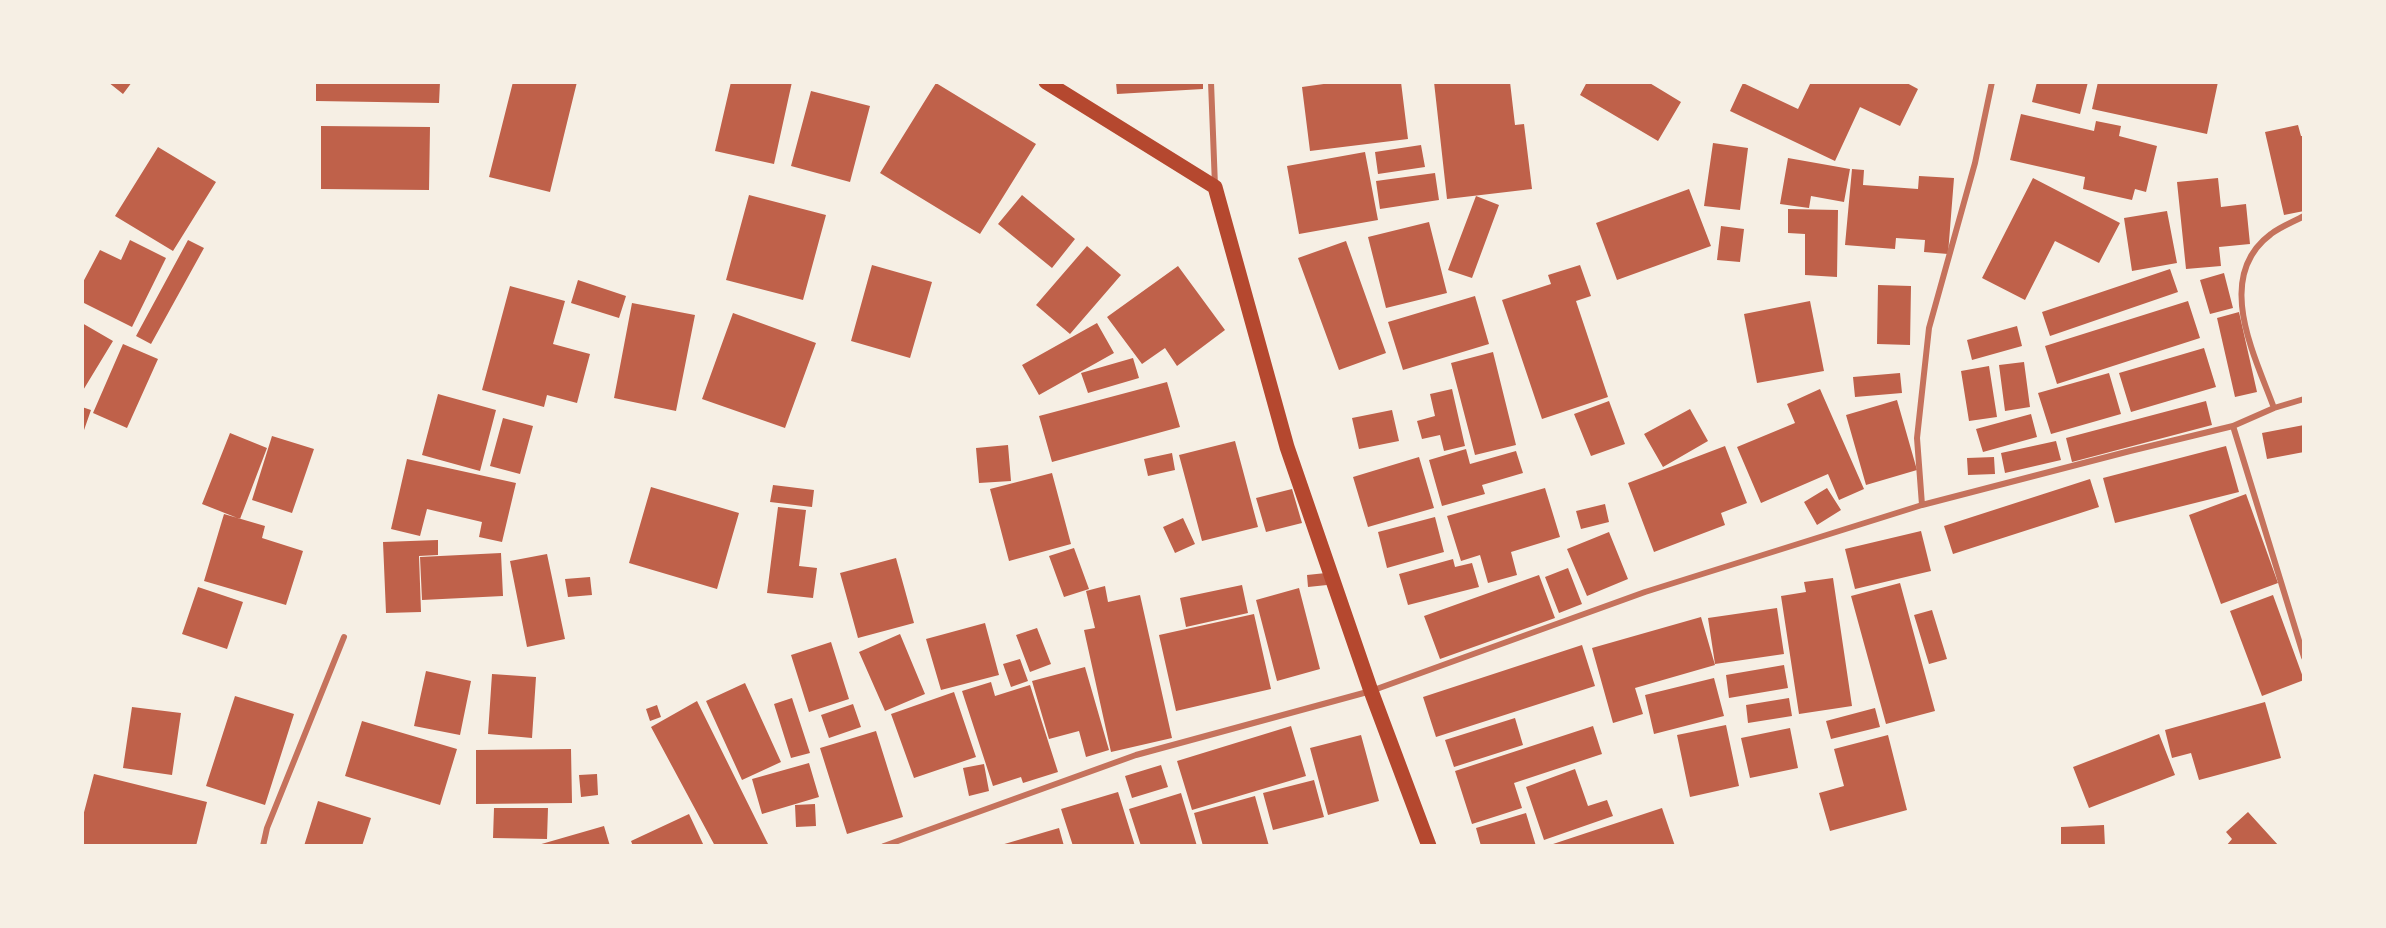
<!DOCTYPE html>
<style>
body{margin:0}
#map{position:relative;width:2386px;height:928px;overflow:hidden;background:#f6efe4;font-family:Commissioner,sans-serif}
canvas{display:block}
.frame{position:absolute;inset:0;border:84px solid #f6efe4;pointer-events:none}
</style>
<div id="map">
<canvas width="2386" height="928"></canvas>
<div class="frame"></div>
</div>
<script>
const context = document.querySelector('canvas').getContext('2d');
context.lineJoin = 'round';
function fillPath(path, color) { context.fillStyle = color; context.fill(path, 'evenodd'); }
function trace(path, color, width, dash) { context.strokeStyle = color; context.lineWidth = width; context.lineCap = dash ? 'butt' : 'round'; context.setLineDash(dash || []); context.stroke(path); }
fillPath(new Path2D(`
 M108 82H132L123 94Z
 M316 82H440L439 103 316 101Z
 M513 82H577L550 192 489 177Z
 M731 82H792L774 164 715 151Z
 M1116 82H1203V89L1117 94Z
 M1338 82H1401L1408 139 1310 151 1302 87Z
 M1434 82H1510L1515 125 1524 124 1532 189 1447 199Z
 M1587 82H1648L1681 102 1658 141 1580 95Z
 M1811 82H1905L1918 89 1900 126 1860 107 1835 161 1730 111 1743 83 1798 109Z
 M2037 82H2088L2080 114 2032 102Z
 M2098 82H2218L2207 134 2092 109Z
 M936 83 1036 144 980 234 880 173Z
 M811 91 870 106 850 182 791 166Z
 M2021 114 2094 131 2096 121 2121 126 2119 136 2157 146 2146 192 2135 189 2132 200 2083 189 2085 177 2010 160Z
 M2298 125 2301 136H2304V211L2284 215 2265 132Z
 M321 126 430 127 429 190 321 189Z
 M1713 143 1748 148 1740 210 1704 206Z
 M1421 145 1425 167 1378 174 1375 152Z
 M158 147 216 182 173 251 115 216Z
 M1365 152 1378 220 1299 234 1287 166Z
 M1788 158 1850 169 1844 202 1811 196 1809 208 1780 204Z
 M1852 169 1864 170 1863 185 1918 189 1919 176 1954 178 1948 254 1924 252 1925 240 1896 238 1895 249 1845 245Z
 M1435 173 1439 200 1380 209 1376 181Z
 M2033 178 2120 223 2099 263 2055 241 2025 300 1982 278Z
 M2218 178 2221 207 2246 204 2250 244 2219 247 2221 266 2186 269 2177 182Z
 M1689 189 1711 246 1617 280 1596 223Z
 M749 195 826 215 803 300 726 280Z
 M1022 195 1075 239 1052 268 998 224Z
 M1476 196 1499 205 1472 278 1448 270Z
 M1788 209 1838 210 1837 277 1805 275V234L1788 233Z
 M2167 211 2177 263 2132 271 2124 218Z
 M1429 222 1447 293 1386 308 1368 237Z
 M1721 226 1744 229 1740 262 1717 260Z
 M130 240 166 258 132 327 82 302V284L100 250 121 260Z
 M188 240 204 248 151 344 136 336Z
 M1346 241 1386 353 1339 370 1298 258Z
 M1087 246 1121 275 1070 334 1036 305Z
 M872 265 932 282 910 358 851 341Z
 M1580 265 1591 296 1576 301 1608 397 1542 419 1502 300 1551 284 1548 275Z
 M1178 266 1225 330 1177 366 1165 348 1142 364 1107 317Z
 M2170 269 2178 292 2050 336 2042 312Z
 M2224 273 2233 308 2210 314 2200 280Z
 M578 280 626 296 619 318 571 303Z
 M1878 285 1911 286 1910 345 1877 344Z
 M510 286 565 301 553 344 590 354 577 403 547 395 544 407 482 390Z
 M1475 296 1489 344 1403 370 1388 322Z
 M1810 301 1824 371 1757 383 1744 314Z
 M2188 301 2200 338 2057 384 2045 346Z
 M632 303 695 315 676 411 614 398Z
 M2239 312 2257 392 2235 397 2217 318Z
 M733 313 816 343 785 428 702 399Z
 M82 323 113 341 82 392Z
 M1097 323 1114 353 1039 395 1022 365Z
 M2017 326 2022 346 1972 360 1967 340Z
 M123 344 158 359 127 428 93 413Z
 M2204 348 2216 387 2131 412 2119 373Z
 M1493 352 1516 445 1475 455 1451 363Z
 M1133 358 1139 378 1088 393 1081 373Z
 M2024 362 2030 407 2005 411 1999 365Z
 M1989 366 1997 417 1969 421 1961 371Z
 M1900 373 1902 393 1855 397 1853 377Z
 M2109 373 2121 414 2051 434 2038 393Z
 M1167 382 1180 427 1052 462 1039 416Z
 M1452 389 1465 446 1444 451 1440 435 1422 439 1417 421 1435 416 1430 394Z
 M1820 389 1864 489 1839 500 1828 474 1761 503 1737 447 1795 423 1787 404Z
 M438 394 496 410 480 471 422 455Z
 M1897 400 1917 470 1866 485 1846 415Z
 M1609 401 1625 444 1591 456 1574 414Z
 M2206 401 2212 425 2072 462 2066 438Z
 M82 407 91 410 83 433H82Z
 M1690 409 1708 441 1663 467 1644 434Z
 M1392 410 1399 441 1359 449 1352 418Z
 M2031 414 2037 437 1983 452 1976 429Z
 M503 418 533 426 520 474 490 466Z
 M2304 425V452L2267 459 2262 433Z
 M230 433 267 448 240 519 202 504Z
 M272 436 314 449 292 513 252 500Z
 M1235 441 1258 527 1202 541 1179 455Z
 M2056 441 2061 460 2005 473 2001 453Z
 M1008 445 1011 481 979 483 976 448Z
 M1725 446 1747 503 1721 513 1725 525 1654 552 1628 483Z
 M2226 446 2239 492 2115 523 2103 478Z
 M1466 449 1470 464 1516 451 1523 473 1482 485 1485 494 1442 506 1429 460Z
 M1172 453 1175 470 1148 476 1144 459Z
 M1419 457 1434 508 1368 527 1353 477Z
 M1994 457 1995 474 1968 475 1967 458Z
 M407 459 516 483 502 542 479 537 482 522 427 509 420 536 391 529Z
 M1052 473 1071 544 1009 561 990 489Z
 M2090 479 2099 507 1953 554 1944 526Z
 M773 485 814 490 812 507 770 502Z
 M651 487 739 513 717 589 629 563Z
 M1545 488 1560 537 1511 552 1517 575 1488 583 1480 555 1461 561 1447 516Z
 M1827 488 1841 510 1817 525 1804 502Z
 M1292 489 1302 523 1266 532 1256 498Z
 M2246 494 2278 583 2221 604 2189 515Z
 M1605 504 1609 522 1581 529 1576 511Z
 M778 507 806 510 799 566 817 568 813 598 767 593Z
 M224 514 265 526 262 538 303 551 286 605 204 581Z
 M1435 517 1444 552 1387 568 1378 532Z
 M1183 518 1195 544 1175 553 1163 527Z
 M1921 531 1931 571 1855 589 1845 549Z
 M1609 532 1628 579 1587 596 1567 549Z
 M438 540V555L419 556 421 612 386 613 383 542Z
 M1074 548 1089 589 1064 597 1049 556Z
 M501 553 503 596 422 600 420 557Z
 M547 554 565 639 527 647 510 561Z
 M896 558 914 623 858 638 840 573Z
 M1453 559 1455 567 1472 563 1479 587 1408 605 1399 574Z
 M1568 568 1582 604 1559 613 1545 577Z
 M1326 573 1327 585 1308 587 1307 575Z
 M1539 575 1555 618 1440 659 1424 616Z
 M590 577 592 595 568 597 565 579Z
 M1833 578 1852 706 1799 714 1781 596 1806 592 1804 582Z
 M1900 583 1935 711 1886 724 1851 596Z
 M1242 585 1248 613 1186 627 1180 598Z
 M1105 586 1108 602 1140 595 1172 738 1111 752 1084 630 1095 628 1086 591Z
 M198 587 243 602 227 649 182 634Z
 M1299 588 1320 669 1277 681 1256 600Z
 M2273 595 2304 680 2262 696 2230 611Z
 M1777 608 1784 654 1715 664 1708 618Z
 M1932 610 1947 659 1929 664 1914 615Z
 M1254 614 1271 689 1176 711 1159 635Z
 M1701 617 1715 665 1635 688 1643 714 1613 723 1592 648Z
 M985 623 999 675 941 690 926 639Z
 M1037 628 1051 664 1030 672 1016 635Z
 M900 634 925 694 885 711 859 652Z
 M831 642 849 699 809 712 791 655Z
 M1582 645 1595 686 1436 737 1423 697Z
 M1020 659 1028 681 1011 687 1003 664Z
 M1784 665 1788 688 1729 698 1726 675Z
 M1085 667 1109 750 1086 757 1079 731 1049 739 1032 681Z
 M426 671 471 681 460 735 414 726Z
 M492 674 536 677 532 738 488 734Z
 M1714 678 1724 716 1654 734 1645 695Z
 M991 682 995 696 1030 685 1058 772 1023 783 1021 777 993 786 962 691Z
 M745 683 781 762 742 780 706 701Z
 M954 692 976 757 914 778 891 714Z
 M235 696 294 714 265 805 206 786Z
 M792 698 810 753 791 758 774 704Z
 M1789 698 1792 716 1748 723 1746 705Z
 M697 701 768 844 765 846H715L651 727Z
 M2265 702 2281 758 2199 780 2191 753 2172 758 2165 730Z
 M853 704 861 727 829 738 821 715Z
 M657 705 661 717 650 721 646 709Z
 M132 707 181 713 172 775 123 768Z
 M1875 708 1880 727 1831 739 1826 721Z
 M1515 718 1523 745 1454 767 1445 740Z
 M362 721 457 749 440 805 345 776Z
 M1726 725 1739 786 1690 797 1677 735Z
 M1291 726 1306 776 1192 810 1177 761Z
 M1593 726 1602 754 1514 783 1522 808 1472 824 1455 771Z
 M1790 728 1798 768 1750 778 1741 738Z
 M876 731 903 817 847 834 820 748Z
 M2159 734 2175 775 2089 808 2073 767Z
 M1361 735 1379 801 1328 815 1310 748Z
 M1888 735 1907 810 1830 831 1819 793 1844 786 1834 749Z
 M571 749 572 803 476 804V750Z
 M809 763 819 797 762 814 752 779Z
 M984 764 989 791 969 796 963 768Z
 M1161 765 1168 787 1132 798 1125 776Z
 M1575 769 1588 806 1607 800 1613 816 1544 840 1526 787Z
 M94 774 207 802 196 846H82V820Z
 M597 774 598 795 581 797 579 775Z
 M1314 780 1324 817 1273 830 1263 793Z
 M1118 792 1135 846H1073L1061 809Z
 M1181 793 1197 846H1141L1129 809Z
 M1255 796 1269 846H1203L1194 813Z
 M318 801 371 818 362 846H304Z
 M815 804 816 826 796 827 795 805Z
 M494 808H548L547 839 493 838Z
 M1662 808 1675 846H1550V845Z
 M2248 812 2279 846H2226L2232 839 2226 832Z
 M1526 813 1536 846H1481L1476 828Z
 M689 814 704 846H633L631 841Z
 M2104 825 2105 846H2061V827Z
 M604 826 610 846H538V845Z
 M1059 828 1064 846H1001V845Z`), '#bf614a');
trace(new Path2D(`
 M1211 82 1215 186
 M2274 408C2255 356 2213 277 2271 234 2280 227 2293 222 2304 216
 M2233 426 2304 657
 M1922 505 2130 451 2233 426 2274 408 2304 399
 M263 846 267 828 344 637
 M884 846 1136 755 1371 691 1645 592 1922 505 1917 438 1929 328 1975 163 1992 82`), '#c5725c', 6);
trace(new Path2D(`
 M1046 82 1215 187 1287 447 1371 691 1429 846`), '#b5482f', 15);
</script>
